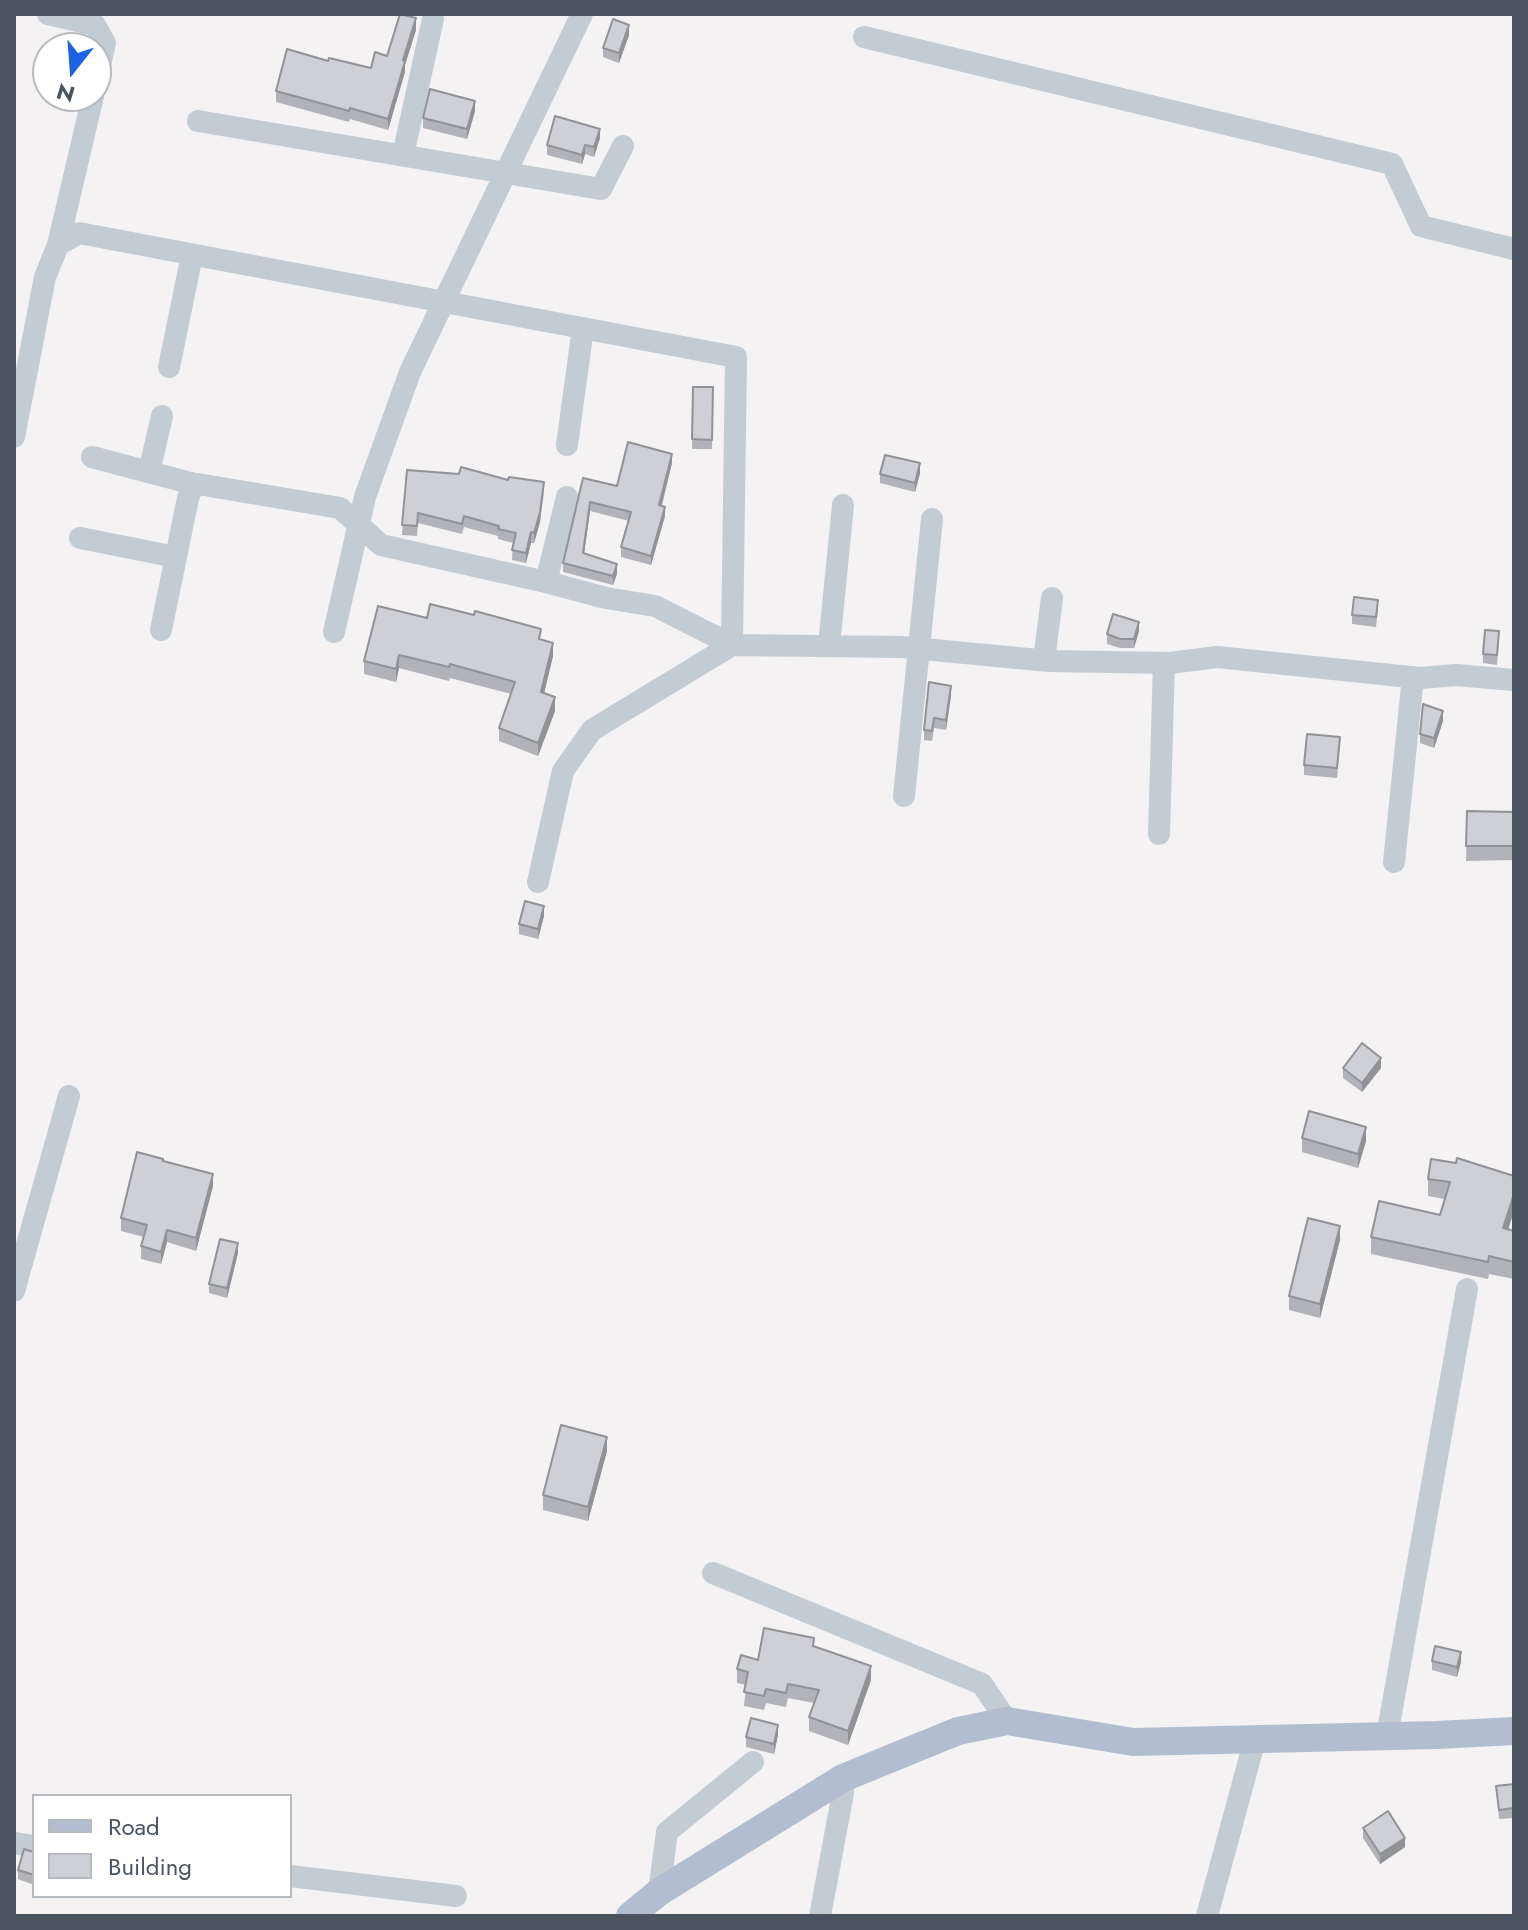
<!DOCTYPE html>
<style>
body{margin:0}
#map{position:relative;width:1528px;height:1930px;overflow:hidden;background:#f4f2f2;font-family:Jost,sans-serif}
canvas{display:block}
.frame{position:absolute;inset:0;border:16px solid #4a535f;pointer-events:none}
.legend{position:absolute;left:32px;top:1794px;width:260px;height:104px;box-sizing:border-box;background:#fff;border:2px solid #b7babf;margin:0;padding:10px 14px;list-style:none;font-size:24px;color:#4a535f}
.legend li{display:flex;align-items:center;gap:16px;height:40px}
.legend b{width:40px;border:2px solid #b7babf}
.north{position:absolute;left:32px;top:32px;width:80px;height:80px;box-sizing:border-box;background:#fff;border:2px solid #b7babf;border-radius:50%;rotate:197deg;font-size:22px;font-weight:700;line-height:32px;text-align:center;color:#4a535f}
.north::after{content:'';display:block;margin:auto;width:28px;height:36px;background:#1d62e2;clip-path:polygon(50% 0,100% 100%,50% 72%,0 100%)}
</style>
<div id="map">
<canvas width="1528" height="1930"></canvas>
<div class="frame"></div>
<ul class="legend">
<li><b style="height:10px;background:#b2becf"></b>Road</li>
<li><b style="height:22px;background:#cfd0d6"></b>Building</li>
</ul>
<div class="north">N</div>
</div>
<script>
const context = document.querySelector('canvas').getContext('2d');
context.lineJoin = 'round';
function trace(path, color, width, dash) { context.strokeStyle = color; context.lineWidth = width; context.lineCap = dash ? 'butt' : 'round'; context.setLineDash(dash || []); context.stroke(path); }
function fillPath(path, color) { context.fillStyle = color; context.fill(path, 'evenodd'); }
trace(new Path2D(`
 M48 14 95 25 105 43 96 83
 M864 37 1392 164 1421 226 1514 249
 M198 121 601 189 623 146
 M403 155 433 19
 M58 245 93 96
 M169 367 192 255
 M14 437 45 277 58 245 79 233 736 357 732 645 592 730 563 771 538 882
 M567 445 583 328
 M92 457 194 484
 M149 472 162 416
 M80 538 176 557
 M546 582 567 497
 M161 630 188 498 194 484H198L340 508 381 545 546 582 606 598 655 606 732 645 902 647 1049 661 1170 663 1217 657 1420 678 1456 675 1514 680
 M334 632 365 497 410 372 582 14
 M829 646 843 505
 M1044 660 1052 598
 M904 796 932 519
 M1159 834 1164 663
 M1394 862 1413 677
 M14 1291 69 1096
 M713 1573 982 1684 1007 1721
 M1387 1736 1467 1289
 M14 1843 34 1846
 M290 1876 456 1896
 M659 1892 667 1832 753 1762
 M820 1916 843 1793V1778
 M1207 1916 1255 1739`), '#c3cbd3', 22);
trace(new Path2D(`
 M630 1916 659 1892 843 1778 958 1731 1007 1721 1133 1742 1437 1735 1514 1731`), '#b2becf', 28);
fillPath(new Path2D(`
 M416 30 405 65V72L388 130 350 119 349 122 276 102V91L371 68 387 56Z
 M629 35 619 63 603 57V48Z
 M475 111 467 139 423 128V118Z
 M600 138 594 157 585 154 582 164 547 155V145Z
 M693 387H713L712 449H692Z
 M672 463 662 506 665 516 651 565 621 557V547L629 521 590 511 584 553 617 574 613 585 563 572V563L583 478 617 486Z
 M407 470 544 492 540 522 534 543H531L526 563 512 560 513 543 498 539V536L464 527 462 534 418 523 417 536 402 535Z
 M920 473 915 492 880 483V474Z
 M1378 610 1376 627 1352 624V615Z
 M427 618 541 640 553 656 544 693 555 711 538 756 499 741V728L511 694 450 678 449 681 399 668 396 682 364 674V661Z
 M1139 631 1134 648H1120L1107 644V634Z
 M1499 641 1497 665 1483 663V654Z
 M951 695 946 730 934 728 932 741 924 740V730Z
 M1443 721 1434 748 1420 743V734Z
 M1340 746 1337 778 1304 775V765Z
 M1467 811 1514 812V860L1466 861Z
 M544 916 538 939 519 934V924Z
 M1343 1068H1381L1362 1092 1343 1078Z
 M1302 1138 1366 1141 1358 1168 1302 1152Z
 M1431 1159 1508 1230 1514 1231V1279L1489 1274 1488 1279 1371 1254V1237L1440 1215 1444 1199 1428 1196V1179Z
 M163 1161 213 1186 196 1251 167 1242 161 1264 141 1259V1246L144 1237 121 1231V1218Z
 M1340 1240 1320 1318 1289 1310V1296Z
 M238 1253 227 1298 209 1293V1284Z
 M607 1451 588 1521 543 1510V1495Z
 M814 1646 871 1680 848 1745 809 1731V1717L814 1703 788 1698 786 1707 766 1703 764 1710 744 1706 746 1685 737 1683V1669L758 1660Z
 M1432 1661 1461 1662 1457 1677 1432 1670Z
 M778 1735 774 1754 746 1747V1737Z
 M1514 1784V1818L1499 1819 1496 1786Z
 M1363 1828 1405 1847 1380 1864 1363 1838Z
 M34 1852V1885L18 1879V1870Z`), '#b2b3b8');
fillPath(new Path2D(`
 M416 18V30L405 65V72L388 130V119L403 60Z
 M629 25V35L619 63V53Z
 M475 101V111L467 139V129Z
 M600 129V138L594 157V147Z
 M585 145V154L582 164V155Z
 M672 454V463L659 514V505Z
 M920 463V473L915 492V483Z
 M544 482 540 522 534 543V533Z
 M590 502V511L583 562V553Z
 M665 507V516L651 565V556Z
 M531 532V543L526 563V553Z
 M617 564V574L613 585V576Z
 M1139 622V631L1134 648V639Z
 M553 643V656L541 706V692Z
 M399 655V668L396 682V669Z
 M951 686V695L946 730V720Z
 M555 697V711L538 756V743Z
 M1443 711V721L1434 748V738Z
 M544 906V916L538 939V929Z
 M1381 1058V1068L1362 1092V1083Z
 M1366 1127V1141L1358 1168V1154Z
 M213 1174V1186L196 1251V1238Z
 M1514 1194V1211L1503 1246V1228Z
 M1340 1226V1240L1320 1318V1304Z
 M167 1230V1242L161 1264V1252Z
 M238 1243V1253L227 1298V1288Z
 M607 1437V1451L588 1521V1507Z
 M1461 1652V1662L1457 1677V1667Z
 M871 1666V1680L848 1745V1731Z
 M778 1725V1735L774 1754V1744Z
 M1405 1838V1847L1380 1864V1854Z`), '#919296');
const building = new Path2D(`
 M400 14 416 18 403 60 405 61 388 119 350 108 349 111 276 91 287 49 328 61 329 58 371 68 375 52 387 56Z
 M613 19 629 25 619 53 603 48Z
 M430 89 475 101 467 129 423 118Z
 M555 116 600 129 594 147 585 145 582 155 547 145Z
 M693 387H713L712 440 692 439Z
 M628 442 672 454 659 505 665 507 651 556 621 547 631 512 590 502 583 553 617 564 613 576 563 563 583 478 617 486Z
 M885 455 920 463 915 483 880 474Z
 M461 467 508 480 509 477 544 482 540 512 534 533 531 532 526 553 512 550 516 533 498 529 499 526 464 516 462 524 418 513 417 526 402 525 407 470 459 474Z
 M1354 597 1378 600 1376 617 1352 615Z
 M430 604 474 615 475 611 541 629 539 639 553 643 541 692 555 697 538 743 499 728 515 682 450 664 449 667 399 655 396 669 364 661 378 606 427 618Z
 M1113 614 1139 622 1134 639H1120L1107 634Z
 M1485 630 1499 631 1497 655 1483 654Z
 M929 682 951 686 946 720 934 718 932 731 924 730Z
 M1423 704 1443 711 1434 738 1420 734Z
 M1307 734 1340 737 1337 768 1304 765Z
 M1467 811 1514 812V846H1466Z
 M525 901 544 906 538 929 519 924Z
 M1362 1043 1381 1058 1362 1083 1343 1068Z
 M1309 1111 1366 1127 1358 1154 1302 1138Z
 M137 1152 163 1159V1161L213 1174 196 1238 167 1230 161 1252 141 1246 147 1225 121 1218Z
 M1457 1158 1514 1176V1194L1503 1228 1514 1231V1262L1489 1256 1488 1262 1371 1237 1379 1201 1440 1215 1450 1182 1428 1179 1431 1159 1456 1163Z
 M1308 1218 1340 1226 1320 1304 1289 1296Z
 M220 1239 238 1243 227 1288 209 1284Z
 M561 1425 607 1437 588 1507 543 1495Z
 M764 1628 814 1638 813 1646 871 1666 848 1731 809 1717 819 1690 788 1684 786 1693 766 1689 764 1696 744 1692 748 1672 737 1669 741 1655 758 1660Z
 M1435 1646 1461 1652 1457 1667 1432 1661Z
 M751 1718 778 1725 774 1744 746 1737Z
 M1514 1784V1808L1499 1810 1496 1786Z
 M1388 1811 1405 1838 1380 1854 1363 1828Z
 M24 1849 34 1852V1875L18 1870Z`);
fillPath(building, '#cfd0d6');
trace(building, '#919296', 2);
</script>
